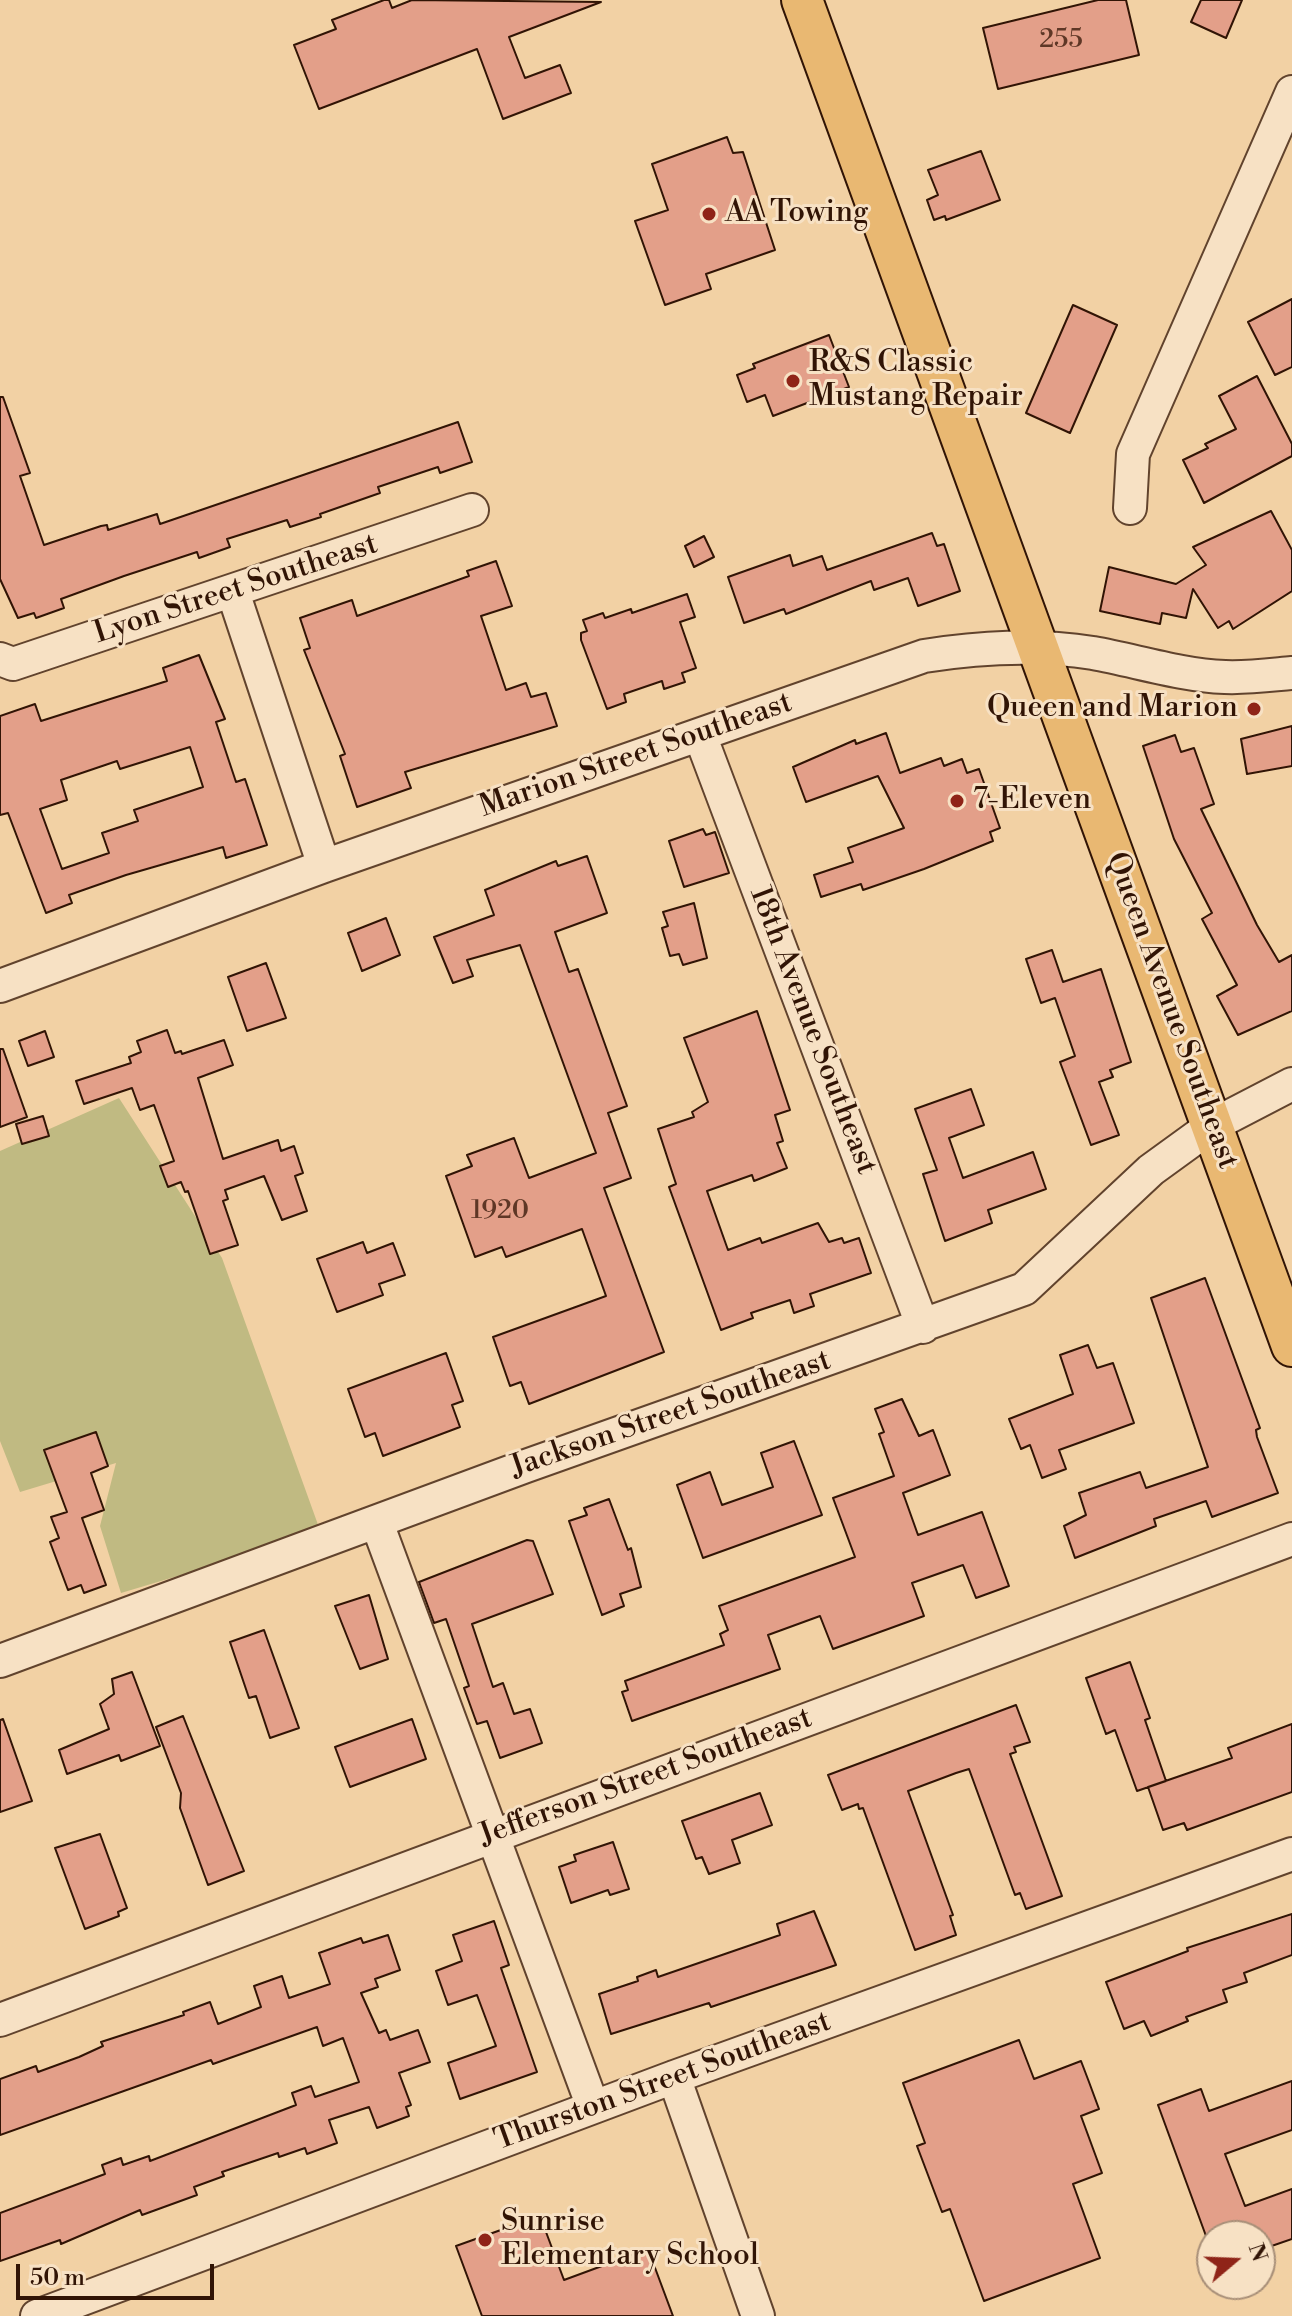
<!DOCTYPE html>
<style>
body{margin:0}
#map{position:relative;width:1292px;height:2316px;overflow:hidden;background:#f2d1a4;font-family:"Libre Bodoni",serif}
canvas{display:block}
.north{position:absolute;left:1196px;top:2220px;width:80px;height:80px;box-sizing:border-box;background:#f7e1c4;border:2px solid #a88f78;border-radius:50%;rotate:71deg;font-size:22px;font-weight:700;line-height:32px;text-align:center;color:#311405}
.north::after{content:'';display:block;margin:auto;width:28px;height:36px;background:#8f2418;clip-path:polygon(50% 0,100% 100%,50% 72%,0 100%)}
.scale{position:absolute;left:16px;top:2264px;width:198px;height:36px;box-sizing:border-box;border:4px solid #311405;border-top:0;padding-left:10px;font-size:24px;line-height:28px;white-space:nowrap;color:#311405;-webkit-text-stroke:6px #f7e1c4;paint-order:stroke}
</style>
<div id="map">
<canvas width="1292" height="2316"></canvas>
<div class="north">N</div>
<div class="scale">50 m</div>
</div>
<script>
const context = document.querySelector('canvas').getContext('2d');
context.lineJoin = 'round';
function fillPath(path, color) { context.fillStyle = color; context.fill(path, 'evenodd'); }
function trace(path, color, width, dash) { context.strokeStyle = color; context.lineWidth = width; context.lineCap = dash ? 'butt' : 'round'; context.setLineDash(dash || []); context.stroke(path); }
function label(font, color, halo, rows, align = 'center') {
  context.font = font + ' "Libre Bodoni",serif'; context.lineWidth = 6; context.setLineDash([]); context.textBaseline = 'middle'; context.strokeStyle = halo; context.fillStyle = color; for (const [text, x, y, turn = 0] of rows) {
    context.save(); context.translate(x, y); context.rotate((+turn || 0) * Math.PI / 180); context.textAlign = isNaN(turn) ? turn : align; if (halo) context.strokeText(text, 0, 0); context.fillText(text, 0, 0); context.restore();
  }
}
fillPath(new Path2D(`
 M119 1098 222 1258 321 1533 121 1593 100 1526 116 1463 20 1492 0 1441V1151Z`), '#c0ba82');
const building = new Path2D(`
 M384 0H389L392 8 412 0 601 2 509 37 525 78 560 65 571 93 503 119 477 49 319 109 294 45 336 29 332 20Z
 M1098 0H1126L1139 55 998 89 983 28Z
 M1201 0H1242L1226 38 1191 22Z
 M727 137 733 153 743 152 775 250 706 274 711 289 665 305 635 221 668 210 652 164Z
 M981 151 1000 200 946 220 945 216 934 220 927 200 938 195 928 170Z
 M1292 299V367L1275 375 1248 322Z
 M1073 305 1117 325 1070 433 1026 413Z
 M829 335 849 387 773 416 765 395 747 402 737 375 755 368 753 364Z
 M1257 376 1292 444V456L1204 503 1183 460 1208 448 1205 444 1236 429 1219 396Z
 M0 397H3L30 473 20 476 44 545 101 526 107 525 108 530 157 514 160 524 458 422 472 462 440 473 438 467 378 487 380 493 320 514 321 517 290 527 287 520 227 539 230 547 199 558 197 552 124 576 61 599 64 608 36 618 34 613 18 618 0 579Z
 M1271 511 1292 550V591L1233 629 1229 621 1218 628 1193 589 1186 618 1162 613 1160 624 1100 611 1109 567 1176 584 1206 565 1193 547Z
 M932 533 937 546 944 544 960 591 918 606 908 578 874 590 871 581 786 614 784 609 744 623 728 577 790 555 793 566 822 556 827 570Z
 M704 536 714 557 694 567 685 546Z
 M496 561 512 606 481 616 506 690 526 683 531 697 546 693 557 726 405 772 411 788 357 807 340 756 345 754 304 650 310 648 300 618 352 600 357 616 469 576 467 571Z
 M687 594 695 617 680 622 696 668 682 673 685 682 664 689 662 681 624 694 626 702 607 709 581 640V633L587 631 583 620 603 613 605 618 631 609 632 613Z
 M199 655 225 719 216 722 236 782 245 779 267 845 226 858 223 847 126 875 69 895 72 903 46 913 8 813 0 815V716L35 704 41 721 167 681 163 668ZM190 747 203 787 134 810 138 821 102 833 109 853 62 869 40 809 67 800 61 780 117 761 120 769Z
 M1292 726V766L1247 774 1241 739Z
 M886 733 900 773 941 758 944 766 962 759 967 773 979 769 1000 828 990 832 993 841 924 869 863 890 861 884 821 897 814 875 853 862 848 848 904 828 878 776 806 802 793 767 855 740 856 744Z
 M1175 735 1181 752 1194 748 1214 804 1201 809 1257 925 1279 962 1292 955V1011L1238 1035 1217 996 1237 985 1202 919 1212 913 1174 839 1143 746Z
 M703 829 706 835 715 832 729 873 684 887 669 841Z
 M587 856 607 913 555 932 569 972 578 969 627 1106 608 1113 631 1178 604 1188 664 1352 529 1404 521 1382 510 1386 493 1337 606 1296 582 1229 506 1257 502 1247 475 1257 446 1176 472 1166 467 1155 514 1138 529 1178 596 1153 520 945 467 960 473 976 453 983 434 937 494 915 485 890 556 861 558 866Z
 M694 903 707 958 683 965 679 954 670 956 662 928 668 926 663 912Z
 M386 918 400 955 362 971 348 933Z
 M1052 950 1063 982 1101 969 1131 1062 1110 1070 1113 1077 1099 1082 1119 1135 1091 1145 1060 1062 1075 1056 1055 998 1041 1003 1026 959Z
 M266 963 286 1018 247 1031 228 977Z
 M757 1011 790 1110 775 1115 783 1141 777 1143 787 1168 754 1181 752 1175 707 1191 728 1250 760 1238 762 1243 818 1223 829 1242 842 1238 844 1243 859 1238 871 1273 810 1294 814 1306 794 1313 790 1300 751 1313 753 1318 721 1330 669 1187 676 1184 658 1129 694 1117 692 1112 708 1102 684 1038Z
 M167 1030 175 1053 181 1051 182 1054 224 1040 233 1065 198 1078 223 1159 278 1140 281 1151 294 1146 303 1173 295 1176 307 1211 282 1220 264 1176 225 1190 228 1199 223 1201 238 1245 210 1254 188 1191 185 1192 181 1182 168 1187 160 1166 174 1161 154 1105 140 1110 132 1088 84 1104 76 1081 131 1063 129 1057 141 1052 137 1041Z
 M45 1031 54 1057 28 1066 19 1041Z
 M0 1049H3L27 1117 0 1127Z
 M971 1089 984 1125 949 1138 963 1178 1033 1152 1046 1189 988 1210 992 1223 945 1241 923 1174 937 1170 915 1109Z
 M43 1116 49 1136 22 1144 16 1124Z
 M363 1242 367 1253 393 1243 405 1275 379 1284 383 1295 337 1312 317 1259Z
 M1205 1278 1260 1428 1256 1430 1257 1437 1278 1493 1212 1517 1206 1501 1154 1519 1156 1526 1075 1558 1064 1526 1086 1515 1079 1493 1140 1472 1146 1488 1208 1467 1151 1298Z
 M1088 1345 1097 1368 1113 1363 1134 1423 1059 1450 1066 1469 1042 1478 1030 1445 1021 1449 1009 1419 1073 1394 1060 1355Z
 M446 1353 463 1401 452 1405 460 1427 383 1456 375 1433 365 1437 348 1389Z
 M902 1399 919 1436 933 1430 950 1475 903 1493 918 1535 982 1512 1009 1586 976 1598 963 1565 912 1583 924 1616 833 1649 820 1616 768 1635 780 1669 632 1721 622 1692 628 1690 625 1681 724 1645 720 1634 728 1630 719 1606 855 1557 833 1498 894 1476 879 1434 884 1432 875 1409Z
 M96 1432 108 1466 91 1473 104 1510 82 1518 106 1585 84 1593 81 1585 68 1590 50 1542 59 1538 51 1517 67 1512 44 1450Z
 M794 1441 822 1515 703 1558 677 1485 710 1472 722 1505 773 1487 761 1453Z
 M609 1499 628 1550 631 1548 641 1587 620 1594 624 1606 602 1615 569 1521 587 1515 584 1508Z
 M527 1540 533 1541 553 1594 472 1624 493 1687 503 1683 514 1714 530 1709 542 1743 500 1758 487 1721 477 1724 464 1688 469 1686 446 1619 434 1623 419 1582Z
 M369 1595 388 1659 360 1669 335 1606Z
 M264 1630 299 1728 270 1738 256 1696 249 1698 230 1642Z
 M1130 1662 1150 1718 1145 1720 1166 1781 1137 1791 1115 1730 1106 1734 1086 1678Z
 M132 1672 160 1746 121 1761 119 1755 67 1774 59 1750 109 1729 100 1704 114 1694 112 1679Z
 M1016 1705 1030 1742 1014 1747 1016 1752 1010 1754 1062 1896 1026 1909 1020 1893 1015 1895 969 1769 956 1773 908 1791 953 1915 950 1916 956 1935 915 1950 863 1808 859 1809 858 1804 842 1810 828 1775Z
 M183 1716 244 1871 208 1885 180 1808 181 1793 156 1727Z
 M3 1719 32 1801 0 1812V1720Z
 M412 1719 426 1759 350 1787 335 1747Z
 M1292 1724V1792L1187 1830 1184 1823 1163 1830 1148 1787 1232 1758 1228 1748Z
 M760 1793 772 1825 732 1840 740 1863 709 1874 702 1857 696 1859 682 1821Z
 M100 1834 127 1908 118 1912 119 1916 85 1929 55 1848Z
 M613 1842 629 1889 610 1895 608 1890 571 1903 559 1867 576 1861 574 1855Z
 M814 1911 836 1965 711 2007 709 2003 611 2034 599 1994 638 1981 637 1977 656 1970 658 1977 780 1935 777 1924Z
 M1292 1914V1955L1244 1973 1247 1982 1223 1990 1227 2002 1186 2017 1188 2021 1151 2036 1144 2021 1124 2029 1106 1982 1188 1951 1187 1948Z
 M494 1921 509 1965 501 1968 537 2072 460 2099 448 2063 496 2046 477 1995 448 2005 436 1971 462 1961 453 1935Z
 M388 1935 400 1970 375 1979 378 1987 361 1993 379 2033 386 2030 390 2040 418 2030 430 2062 399 2073 411 2105 406 2107 409 2116 377 2128 369 2107 329 2120 337 2143 307 2154 305 2148 279 2157 278 2153 222 2172 224 2176 194 2187 197 2195 142 2215 140 2210 61 2244 60 2240 0 2261V2213L105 2174 102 2165 121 2158 123 2165 149 2156 150 2161 296 2105 292 2093 311 2086 315 2097 359 2082 343 2038 323 2046 317 2027 213 2064 211 2060 0 2135V2079L36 2066 38 2072 79 2057 103 2046 101 2042 184 2015 183 2012 210 2002 218 2024 261 2007 254 1986 282 1976 289 1998 330 1984 319 1953 361 1938 363 1943Z
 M1019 2040 1034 2079 1081 2061 1089 2082 1099 2109 1081 2116 1102 2173 1073 2184 1100 2258 984 2301 950 2209 942 2212 917 2146 925 2143 903 2083Z
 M1292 2081V2130L1225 2154 1245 2206 1292 2189V2239L1260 2250V2236H1206L1158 2105 1201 2089 1209 2111Z
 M540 2216 564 2280 648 2249 673 2316H482L456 2246Z`);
fillPath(building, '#e39f89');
trace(building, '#311405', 2);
const minor = new Path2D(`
 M1130 508 1133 454 1292 92
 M233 592 324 866
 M0 659 13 664 472 510
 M700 735 923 1327
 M0 986 324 866 924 656C981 647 1035 644 1093 653 1137 661 1180 675 1225 677 1247 678 1270 675 1292 673
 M377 1523 593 2107
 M0 1661 526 1466 1024 1289 1151 1170 1213 1125 1292 1084
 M0 2020 1292 1539
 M674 2077 758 2316
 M37 2316 674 2077 1292 1854`);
const major = new Path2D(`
 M802 0 1292 1346`);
trace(minor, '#61432d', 36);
trace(major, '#311405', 44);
trace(minor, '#f7e1c4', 32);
trace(major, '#e9b872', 40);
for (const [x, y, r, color] of [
 [709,214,8,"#8f2418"],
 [793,381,8,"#8f2418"],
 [1254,709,8,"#8f2418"],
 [957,801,8,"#8f2418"],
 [485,2240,8,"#8f2418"]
]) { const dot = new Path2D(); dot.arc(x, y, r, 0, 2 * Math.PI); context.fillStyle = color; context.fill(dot); trace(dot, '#f7e1c4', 3); }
label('26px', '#5e3726', null, [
 ["255",1061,41],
 ["1920",500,1212]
]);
label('30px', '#311405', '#f7e1c4', [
 ["AA Towing",725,214],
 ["R&S Classic",809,364],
 ["Mustang Repair",809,398],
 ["Queen and Marion",1238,709,"right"],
 ["7-Eleven",973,801],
 ["Sunrise",501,2223],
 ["Elementary School",501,2257]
], 'left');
label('30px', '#311405', '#f7e1c4', [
 ["Lyon Street Southeast",236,590,-18],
 ["Marion Street Southeast",636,756,-19],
 ["Queen Avenue Southeast",1171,1011,70],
 ["18th Avenue Southeast",812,1031,69],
 ["Jackson Street Southeast",671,1415,-19],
 ["Jefferson Street Southeast",646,1778,-20],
 ["Thurston Street Southeast",663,2082,-20]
]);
</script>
